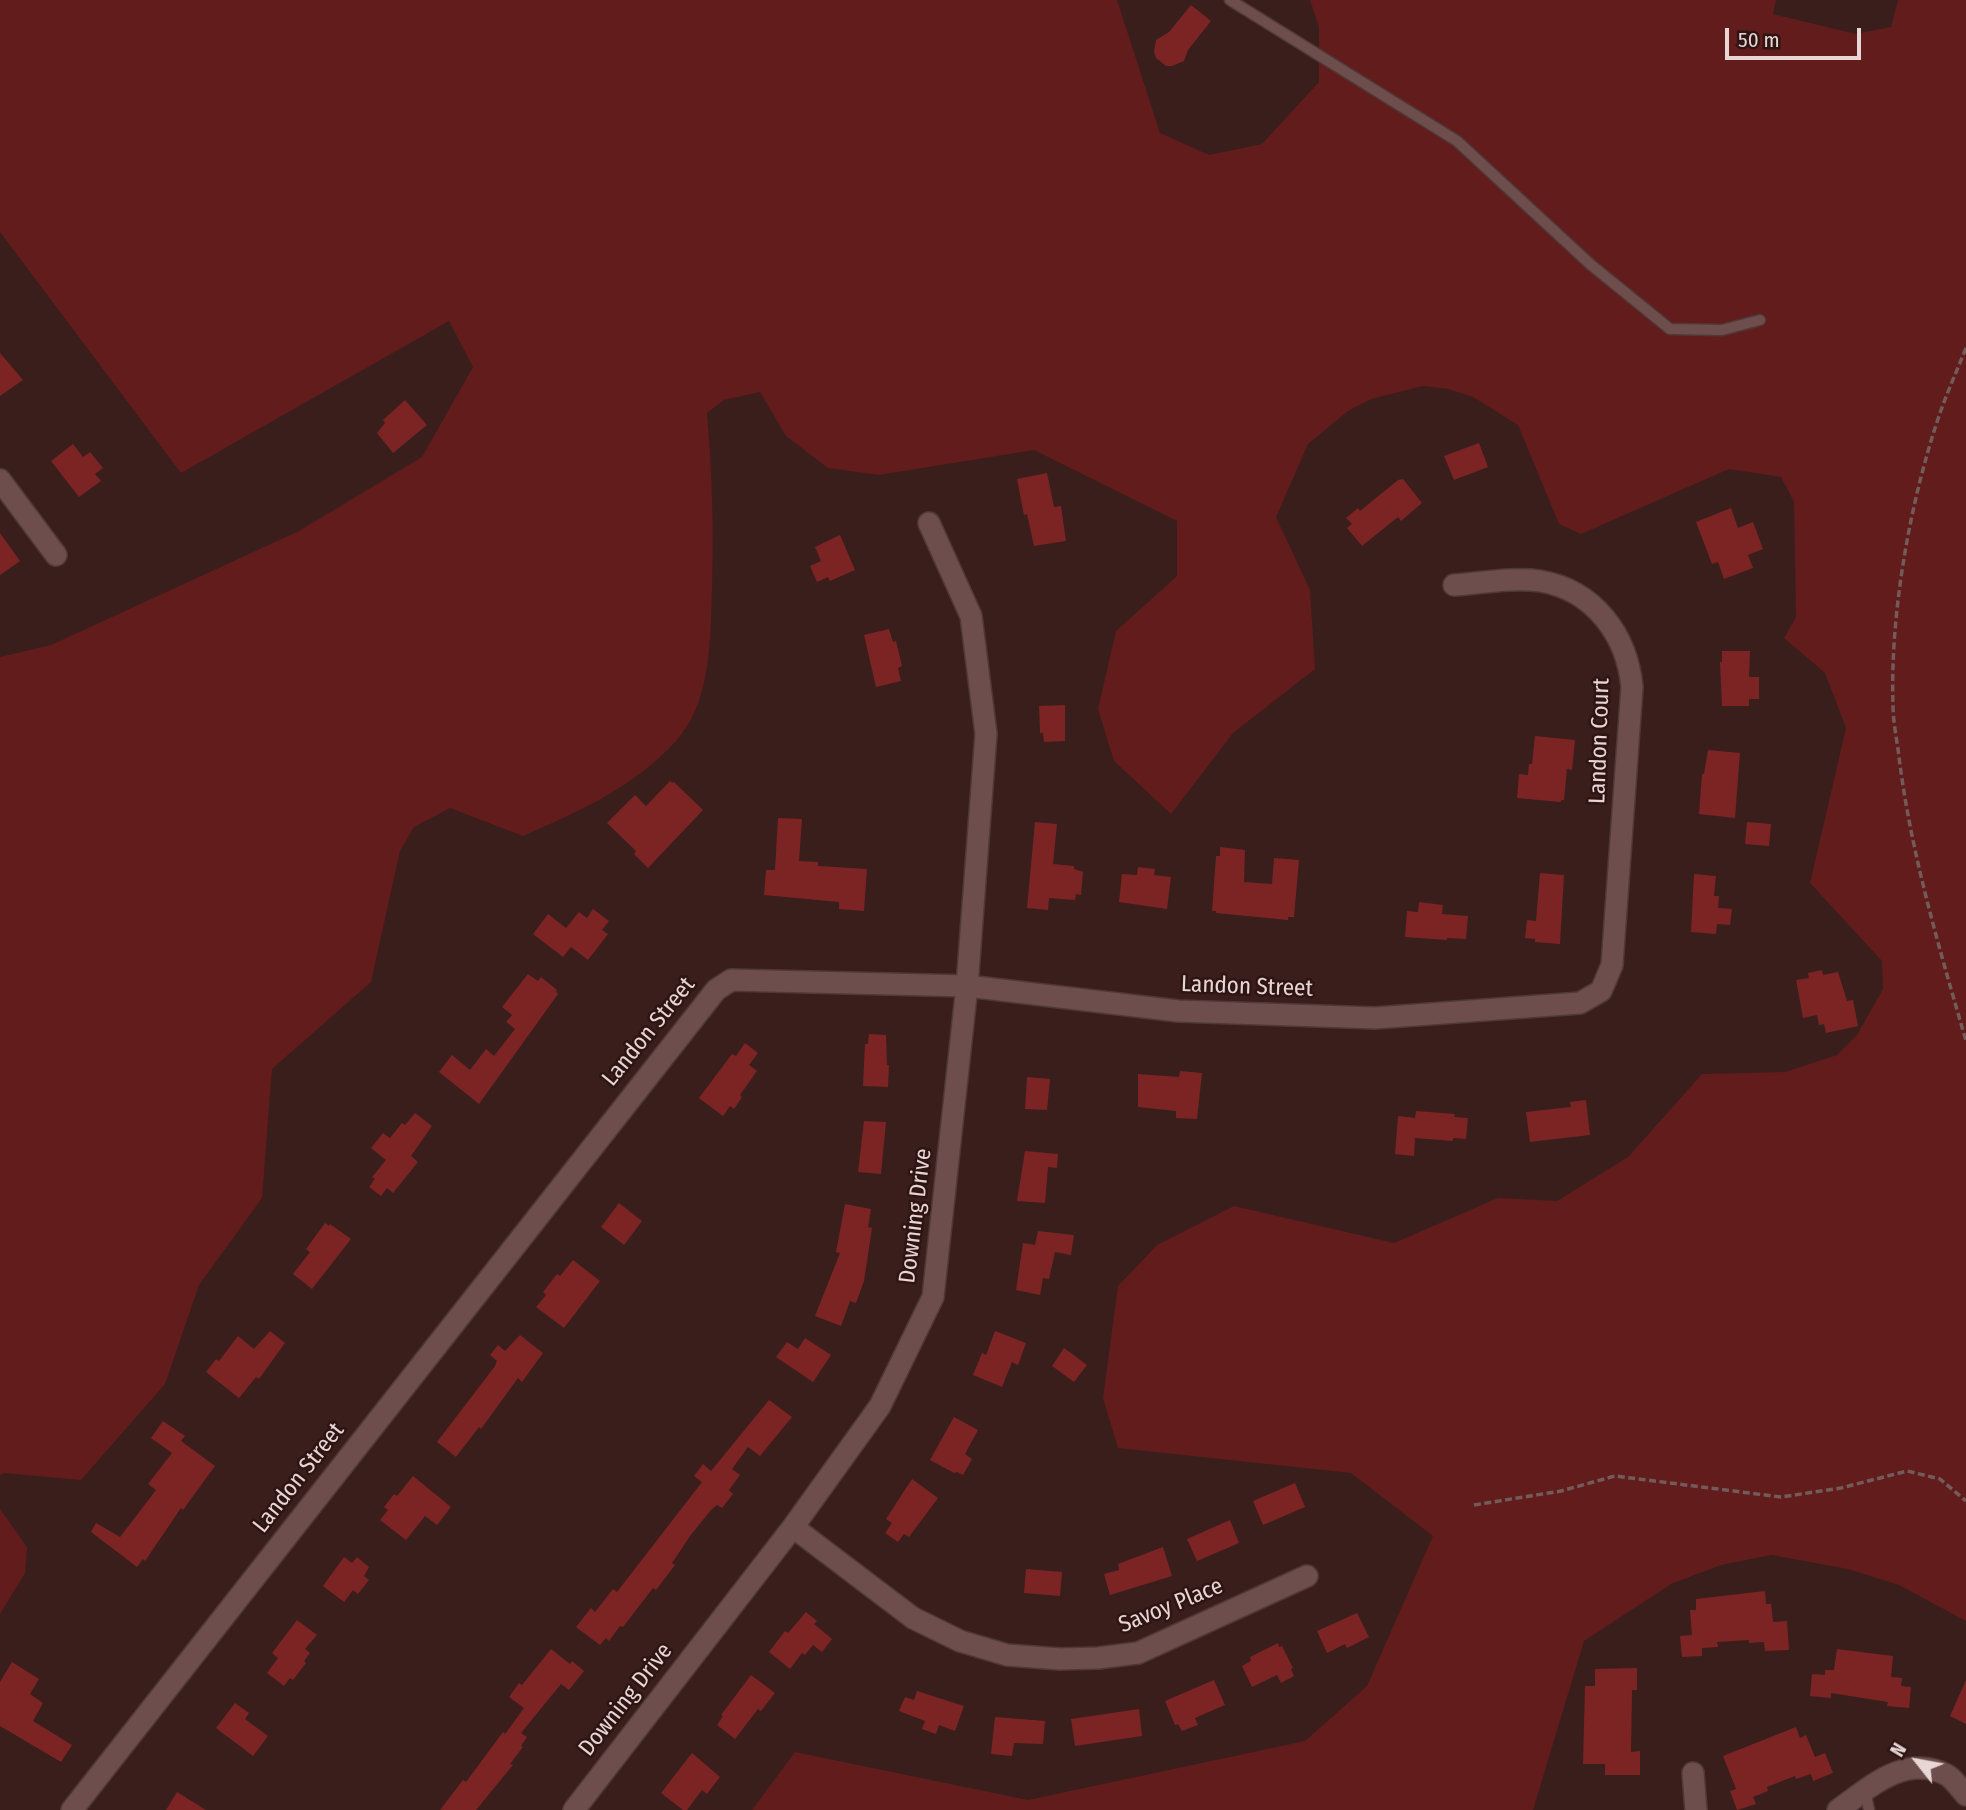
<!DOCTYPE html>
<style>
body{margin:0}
#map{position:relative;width:1966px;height:1810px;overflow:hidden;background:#391e1c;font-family:"Fira Sans Condensed",sans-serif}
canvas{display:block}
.north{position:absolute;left:1882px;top:1726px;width:70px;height:70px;-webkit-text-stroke:5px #2e1513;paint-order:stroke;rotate:301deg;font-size:19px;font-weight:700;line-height:28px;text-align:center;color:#e8d6d4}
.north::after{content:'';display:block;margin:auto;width:24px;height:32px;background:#e8d6d4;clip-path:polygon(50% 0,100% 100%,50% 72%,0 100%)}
.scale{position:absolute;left:1725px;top:28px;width:136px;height:32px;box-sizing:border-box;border:4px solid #e8d6d4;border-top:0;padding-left:9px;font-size:21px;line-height:24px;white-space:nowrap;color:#e8d6d4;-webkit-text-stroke:5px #2e1513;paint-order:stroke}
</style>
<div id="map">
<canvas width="1966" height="1810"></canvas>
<div class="north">N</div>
<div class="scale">50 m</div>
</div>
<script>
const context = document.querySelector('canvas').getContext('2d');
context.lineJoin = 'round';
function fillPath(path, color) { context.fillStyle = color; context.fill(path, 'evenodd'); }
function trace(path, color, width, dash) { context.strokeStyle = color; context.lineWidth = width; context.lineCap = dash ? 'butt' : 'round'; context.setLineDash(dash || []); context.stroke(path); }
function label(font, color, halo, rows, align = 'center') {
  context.font = font + ' "Fira Sans Condensed",sans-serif'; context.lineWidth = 5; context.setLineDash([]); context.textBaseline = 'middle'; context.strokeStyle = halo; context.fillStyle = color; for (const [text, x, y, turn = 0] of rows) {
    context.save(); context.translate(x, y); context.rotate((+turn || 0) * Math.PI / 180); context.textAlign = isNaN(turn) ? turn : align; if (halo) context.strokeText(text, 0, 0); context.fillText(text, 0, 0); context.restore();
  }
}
fillPath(new Path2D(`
 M0 0H1117L1160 133 1209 155 1262 144 1319 82V27L1310 0H1776L1773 14 1856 34 1891 27 1898 0H1966V1621L1899 1585 1848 1569 1771 1555 1721 1565 1671 1584 1584 1641 1533 1810H752L795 1752 1028 1800 1305 1741 1367 1686 1433 1536 1351 1473 1118 1448 1103 1398 1118 1286 1157 1245 1234 1206 1394 1243 1498 1198 1557 1201 1628 1157 1702 1074 1785 1072 1837 1055 1857 1035 1883 989 1882 961 1810 883 1846 728 1825 673 1784 638 1796 617 1794 502 1781 477 1729 469 1581 534 1559 524 1518 425 1473 397 1448 389 1423 386 1371 399 1348 411 1308 444 1276 517 1310 590 1315 669 1233 733 1171 814 1114 761 1098 709 1116 631 1177 576V521L1034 450 879 475 828 468 786 436 760 392 724 400 707 413C712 472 714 530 712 589 710 639 712 701 676 741 633 788 580 811 523 836L450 808 414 827 400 851 371 982 272 1069 262 1198 199 1285 165 1384 81 1480 4 1473 0 1475V657L51 645 299 531 422 457 473 367 449 321 181 473 0 232Z
 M0 1509 27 1547 25 1573 0 1614Z`), '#621c1c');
fillPath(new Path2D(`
 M1191 5 1211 21 1188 50 1184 61 1172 66H1166L1156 58 1154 52 1156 40 1169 32Z
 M0 353 23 380 0 396Z
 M405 400 427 425 393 453 377 433 385 423 383 420Z
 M1479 443 1488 467 1454 480 1444 456Z
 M73 444 83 457 90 452 103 468 95 474 101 481 79 497 51 461Z
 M1047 473 1054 507 1061 506 1066 541 1034 546 1027 514 1024 515 1017 479Z
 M1403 479 1422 503 1401 521 1398 517 1362 546 1347 528 1352 524 1346 518 1358 508 1360 511 1398 480Z
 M1731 508 1738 528 1753 522 1763 549 1748 555 1753 568 1724 579 1718 562 1712 564 1696 522Z
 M0 533 20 561 0 575Z
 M840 535 855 570 830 581 828 577 817 582 810 566 821 561 815 547Z
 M889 629 893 642 896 641 902 666 898 668 901 681 876 687 864 635Z
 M1722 651H1750L1749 677H1759V699H1749V706H1722L1720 662H1722Z
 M1065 705V741L1044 742 1043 733H1040L1039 706Z
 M1535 736 1575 740 1572 770 1567 769 1564 800H1561V802L1517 798 1519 774 1528 775 1529 764H1532Z
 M1708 750 1740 753 1735 818 1699 814 1702 774H1704Z
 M670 781 673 783 674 782 703 810 648 868 634 854 636 851 607 823 635 795 646 806Z
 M778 818 802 819 799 861 818 862V866L867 869 864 911 839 909V902L764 895 766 870H775Z
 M1035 822 1057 824 1053 864 1074 866V869L1083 872 1081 895 1076 894 1075 900 1049 898 1048 910 1027 908Z
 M1747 822 1771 824 1769 846 1745 844Z
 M1220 847 1245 850 1244 882 1272 884 1274 858 1299 860 1294 917H1288V920L1216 913V911H1212L1216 856H1220Z
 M1138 867 1155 869 1154 875 1171 877 1167 909 1119 902 1122 874 1137 875Z
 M1540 873 1564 875 1560 944 1535 942V939L1525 938 1527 920 1536 921Z
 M1694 874 1716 876 1714 896H1719L1718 908 1732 909 1730 925 1717 924 1716 934 1691 932Z
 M1419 902 1443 905 1442 914 1468 916 1466 939 1447 938V940L1405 937 1407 911 1418 912Z
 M593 909 609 921 602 930 608 934 588 960 571 947 563 957 533 934 548 914 566 928 579 912 587 918Z
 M1822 970 1823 975 1838 972 1847 1001 1853 1000 1858 1026 1826 1033 1824 1024 1819 1025 1817 1015 1803 1018 1796 980 1809 978 1808 973Z
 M528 974 538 981 541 977 557 990 556 992 558 994 479 1104 439 1072 452 1055 470 1070 486 1049 494 1056 515 1029 506 1022 512 1015 502 1007Z
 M869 1034 886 1035 887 1065H889L888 1087 863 1086 865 1044H868Z
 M745 1043 758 1053 749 1065 757 1071 740 1095 742 1097 734 1109 730 1106 723 1116 699 1098 732 1054 736 1056Z
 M1180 1071 1202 1073 1197 1119 1176 1118V1111L1138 1107V1074L1179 1077Z
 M1027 1077 1050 1079 1047 1110 1025 1109Z
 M1586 1100 1590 1135 1530 1142 1526 1112 1571 1107 1570 1102Z
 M1416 1111 1455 1114 1454 1117 1468 1118 1466 1139 1453 1138V1141L1415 1138 1414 1156 1395 1154 1398 1116 1415 1118Z
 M415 1113 432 1126 411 1156 418 1162 393 1193 387 1188 381 1196 369 1187 375 1179 372 1177 386 1160 371 1148 383 1133 390 1138 402 1123 405 1125Z
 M864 1121 886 1122 881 1174 858 1172Z
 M1025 1151 1058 1154 1057 1168 1048 1167 1045 1203 1017 1201Z
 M619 1203 642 1221 624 1245 601 1227Z
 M845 1204 871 1209 868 1227 872 1228 864 1281 856 1303 850 1301 841 1326 815 1316 840 1253 836 1252Z
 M325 1223 329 1226 330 1224 351 1239 312 1289 293 1274 310 1252 306 1249Z
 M1038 1231 1074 1235 1071 1255 1055 1252 1049 1279 1043 1278 1040 1295 1016 1290 1023 1243 1035 1245Z
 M573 1260 600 1281 564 1328 536 1307 546 1295 543 1292 557 1274 560 1276Z
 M270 1331 285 1343 259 1379 256 1377 239 1398 206 1372 216 1359 219 1361 238 1336 254 1349Z
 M995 1331 1026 1343 1018 1365 1012 1362 1002 1387 973 1375 982 1353 986 1355Z
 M520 1335 543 1353 522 1382 518 1378 481 1429 479 1427 456 1457 437 1442 495 1366 497 1361 490 1355 498 1345 505 1351Z
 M805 1338 831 1355 813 1382 776 1357 787 1342 798 1349Z
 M1064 1348 1087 1365 1074 1382 1052 1366Z
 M769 1400 792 1417 760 1456 748 1447 732 1469 740 1475 729 1490 733 1494 722 1508 717 1505 711 1510 690 1536 672 1563 675 1565 656 1590 653 1588 623 1627 620 1626 609 1641 606 1638 600 1645 576 1627 591 1608 595 1612 613 1589 617 1592 702 1482 694 1476 703 1464 711 1471Z
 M954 1417 978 1430 965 1454 972 1459 963 1475 957 1472 954 1473 930 1460Z
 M163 1421 185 1436 181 1441 215 1466 183 1510 181 1508 145 1561 143 1559 137 1567 91 1532 96 1523 120 1537 156 1490 148 1484 172 1453 151 1438Z
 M413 1476 451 1507 437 1525 425 1516 406 1540 380 1520 388 1510 384 1507 394 1494 397 1496Z
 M912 1479 938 1498 909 1537 904 1534 898 1542 885 1533 892 1523 886 1519Z
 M1295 1483 1305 1507 1263 1525 1253 1501Z
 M1230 1520 1239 1543 1197 1561 1187 1539Z
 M1163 1547 1172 1576 1110 1595 1104 1574 1119 1570 1118 1564Z
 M344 1557 352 1563 357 1557 369 1567 364 1576 369 1580 358 1594 353 1590 344 1602 323 1586Z
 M1026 1569 1062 1572 1060 1596 1024 1593Z
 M1765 1591 1766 1604H1771L1773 1622 1787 1621 1789 1650 1765 1651 1764 1642 1749 1643V1640L1717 1642 1718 1647 1702 1648V1656L1682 1657 1680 1636 1692 1635 1690 1610H1696V1599Z
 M806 1612 817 1621 814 1624 832 1639 822 1652 813 1645 805 1655 802 1653 790 1669 769 1652 785 1631 788 1633Z
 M1357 1613 1369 1637 1347 1648 1345 1644 1327 1653 1317 1631Z
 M297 1620 317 1635 305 1649 310 1653 304 1661 306 1663 293 1680 290 1678 284 1686 267 1673 278 1658 272 1653Z
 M1278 1643 1279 1647 1282 1646 1293 1668 1291 1669 1294 1676 1281 1683 1277 1675 1252 1687 1242 1666 1251 1661 1250 1657Z
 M551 1649 570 1664 572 1661 584 1671 569 1690 561 1684 521 1733 527 1737 521 1746 523 1747 510 1764 513 1765 476 1810H440L463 1780 466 1782 503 1732 505 1734 524 1708 509 1697 519 1683 522 1685Z
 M1837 1649 1893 1656 1891 1677 1902 1678 1901 1686 1911 1687 1909 1708 1887 1706 1888 1702 1831 1693V1698L1810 1696 1812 1674 1825 1675V1670H1834Z
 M12 1662 39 1679 30 1694 43 1703 33 1721 72 1745 61 1762 0 1726V1682Z
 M1637 1668V1690H1632L1631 1752 1640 1751V1775H1605V1764H1583L1585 1686H1595V1669Z
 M751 1675 775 1693 761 1711 758 1709 735 1739 717 1725 723 1716 721 1715Z
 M1214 1680 1225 1705 1195 1718 1198 1725 1182 1731 1178 1724 1175 1725 1165 1701Z
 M1966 1680V1724L1950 1716Z
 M917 1691 964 1706 955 1731 939 1725 936 1734 922 1729 925 1721 899 1711 905 1697 914 1700Z
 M235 1703 249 1713 245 1719 268 1736 253 1756 216 1728Z
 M1139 1709 1142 1736 1075 1746 1071 1719Z
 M995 1717 1045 1721 1043 1744 1014 1743 1012 1756 991 1754Z
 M1796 1727 1800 1738 1806 1735 1815 1757 1825 1753 1833 1773 1813 1781 1811 1774 1796 1779 1795 1776 1767 1787 1768 1791 1753 1797 1756 1804 1737 1810 1730 1791 1736 1789 1723 1756Z
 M692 1753 720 1777 707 1794 702 1790 687 1810H683L661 1793Z
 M177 1792 206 1810H166Z`), '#7c2424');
const lane = new Path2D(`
 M1230 0 1457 141 1590 264 1670 329 1722 330 1760 320
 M1865 1790 1869 1810`);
const street = new Path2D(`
 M0 480 56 555
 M793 1527 913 1618 960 1641 1007 1655 1060 1659 1098 1658 1138 1653 1307 1576
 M1693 1773 1696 1810
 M72 1810 716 990 731 980 967 986 1178 1011 1375 1018 1580 1003 1601 991 1612 965 1632 687C1627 635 1594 590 1540 581 1513 577 1482 583 1454 585
 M574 1810 793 1527 880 1406 933 1297 967 986 986 734 971 616 929 523
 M1838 1810C1870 1787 1906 1753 1947 1775 1954 1779 1960 1789 1966 1795`);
trace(lane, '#4f3938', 13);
trace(street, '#4f3938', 24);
trace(new Path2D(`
 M1966 348C1956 373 1945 397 1937 422 1909 507 1890 616 1893 705 1893 722 1897 740 1899 757 1911 854 1939 947 1966 1041
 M1474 1505 1561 1491 1615 1476 1781 1497 1841 1488 1907 1471 1940 1479 1966 1501`), '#735b59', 3.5, [7, 3.5]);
trace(lane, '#6d4e4c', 10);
trace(street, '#6d4e4c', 21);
label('23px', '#e8d6d4', '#2e1513', [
 ["Landon Court",1600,741,-88],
 ["Landon Street",1247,987,2],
 ["Landon Street",649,1032,-51],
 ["Downing Drive",916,1216,-83],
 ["Landon Street",299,1478,-52],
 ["Savoy Place",1171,1606,-22],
 ["Downing Drive",626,1700,-52]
]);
</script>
